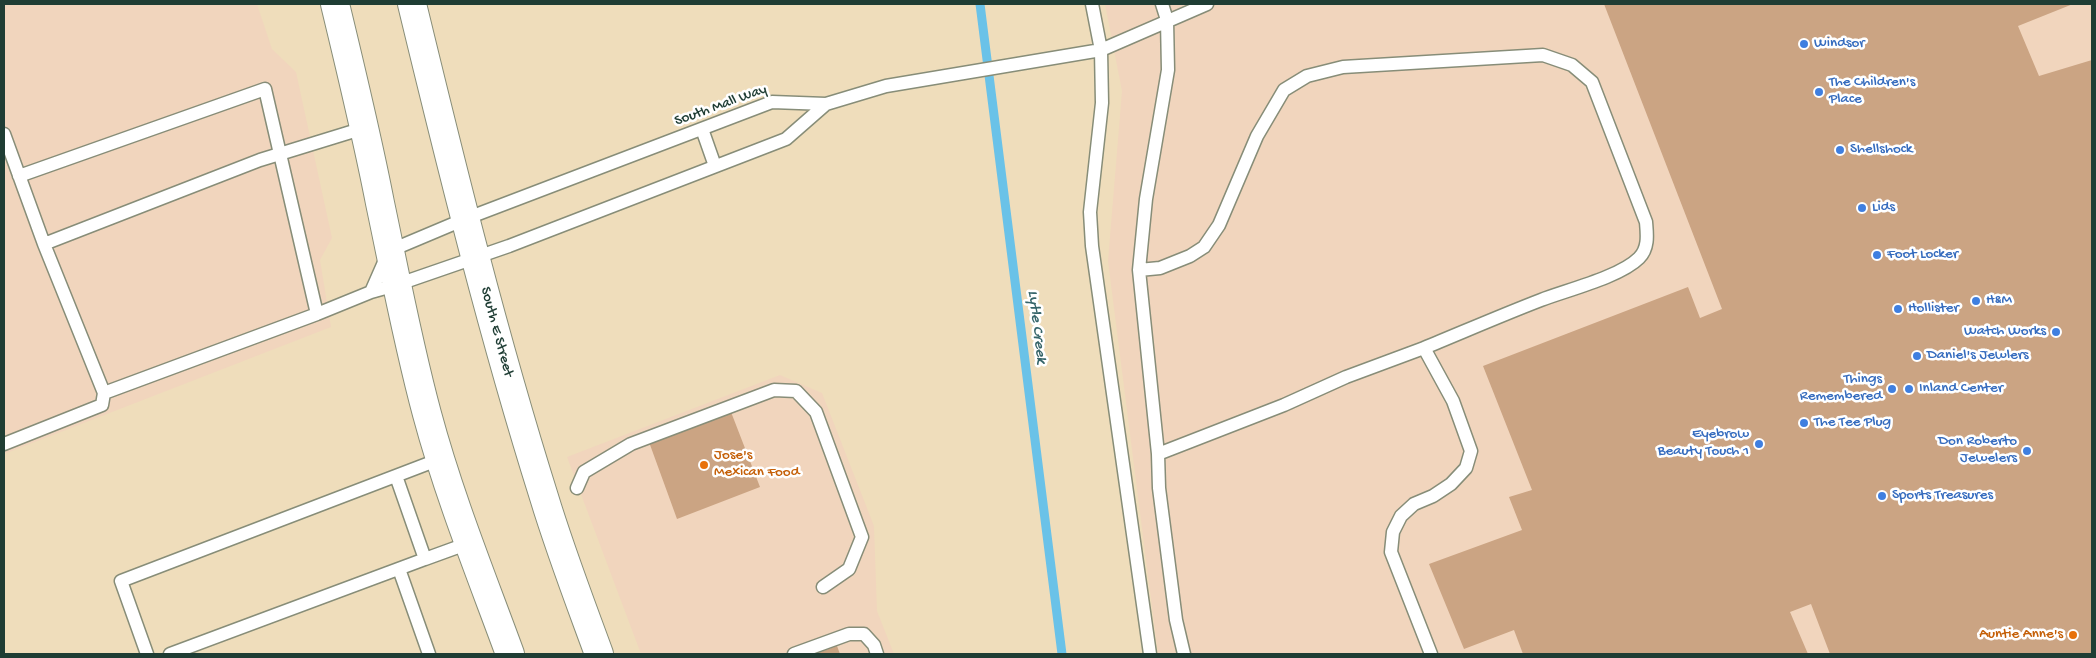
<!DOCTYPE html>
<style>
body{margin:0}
#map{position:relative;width:2096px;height:658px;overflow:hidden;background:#efddbb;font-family:"Gochi Hand",sans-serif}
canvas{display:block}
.frame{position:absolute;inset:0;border:5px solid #1f3d34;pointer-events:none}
</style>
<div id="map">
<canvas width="2096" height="658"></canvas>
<div class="frame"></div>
</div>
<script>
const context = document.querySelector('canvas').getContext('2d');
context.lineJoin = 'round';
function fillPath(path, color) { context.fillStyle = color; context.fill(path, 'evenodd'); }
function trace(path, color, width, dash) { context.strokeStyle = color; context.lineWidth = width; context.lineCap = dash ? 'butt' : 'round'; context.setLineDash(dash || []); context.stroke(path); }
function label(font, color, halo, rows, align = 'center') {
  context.font = font + ' "Gochi Hand",sans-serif'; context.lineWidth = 5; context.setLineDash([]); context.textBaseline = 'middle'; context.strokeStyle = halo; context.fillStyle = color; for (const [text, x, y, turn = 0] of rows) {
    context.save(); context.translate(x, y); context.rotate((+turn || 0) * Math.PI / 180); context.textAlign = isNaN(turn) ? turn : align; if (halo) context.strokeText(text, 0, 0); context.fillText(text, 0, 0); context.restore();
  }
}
fillPath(new Path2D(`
 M4 4H257L272 49 296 72 332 238 320 260 331 327 4 454Z
 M1105 4H2092V654H1158L1108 261 1122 91Z
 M780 375 822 393 874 526 877 611 894 654H641L567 457Z`), '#f1d5bd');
trace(new Path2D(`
 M980 4 1062 654`), '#6ac2e8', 9);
fillPath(new Path2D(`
 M1604 4H2073L2018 26 2039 76 2092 60V654H1830L1811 604 1790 612 1808 654H1523L1514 630 1464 649 1429 564 1522 530 1509 497 1532 490 1483 366 1688 287 1700 318 1722 309Z
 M731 412 760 487 677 519 649 442Z
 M837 646 840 654H815Z`), '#cba483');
const service = new Path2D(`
 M1092 4 1101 50 1102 103 1090 212 1092 246 1150 654
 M1162 4 1167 20 1168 70 1146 199 1139 270 1158 454 1159 488 1176 620 1184 654
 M702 129 715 166
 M4 134 44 244 104 393 102 405 4 444
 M19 176 265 89 317 314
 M44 244 260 160 364 128
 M1139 270 1160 268 1190 256 1204 247 1219 225 1257 136 1284 90 1307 76 1343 67 1543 55 1572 65 1592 82 1646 222C1647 234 1649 248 1639 258 1620 277 1567 290 1541 300 1502 315 1463 332 1424 348L1453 401 1471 451 1466 468 1451 484 1433 496 1414 504 1401 516 1393 532 1391 552 1431 654
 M371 292 389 251 465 219 772 102 826 104 886 86 1101 50 1207 4
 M104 393 317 314 371 292 396 285 509 246 786 139 826 104
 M1158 454 1284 405 1346 377 1424 348
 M396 476 425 559 469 543
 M577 488 584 472 631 444 774 390 796 391 816 412 862 537 849 569 823 587
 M399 569 429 654
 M147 654 121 581 440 459
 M170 654 425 559
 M794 654 849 634H864L874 645 877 654`);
const secondary = new Path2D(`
 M335 4C351 70 367 136 380 203 395 274 408 344 427 414 449 496 481 575 510 654
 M412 4C452 169 493 335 544 497 560 550 580 602 599 654`);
trace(service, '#878d78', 15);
trace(secondary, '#878d78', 30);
trace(service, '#fff', 12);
trace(secondary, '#fff', 28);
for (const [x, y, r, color] of [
 [1804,44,5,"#3f7fe0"],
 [1819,92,5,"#3f7fe0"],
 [1840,150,5,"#3f7fe0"],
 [1862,208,5,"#3f7fe0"],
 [1877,255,5,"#3f7fe0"],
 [1976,301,5,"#3f7fe0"],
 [1898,309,5,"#3f7fe0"],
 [2056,332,5,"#3f7fe0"],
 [1917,356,5,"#3f7fe0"],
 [1892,389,5,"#3f7fe0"],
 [1909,389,5,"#3f7fe0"],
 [1804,423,5,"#3f7fe0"],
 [1759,444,5,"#3f7fe0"],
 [2027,451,5,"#3f7fe0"],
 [704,465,5,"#e8710a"],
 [1882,496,5,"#3f7fe0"],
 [2073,635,5,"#e8710a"]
]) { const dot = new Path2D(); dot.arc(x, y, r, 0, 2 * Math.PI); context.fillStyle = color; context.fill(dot); trace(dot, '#fff', 2); }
label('15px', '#366cbe', '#fff', [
 ["Windsor",1814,44],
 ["The Children's",1829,83],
 ["Place",1829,100],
 ["Shellshock",1850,150],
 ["Lids",1872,208],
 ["Foot Locker",1887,255],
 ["H&M",1986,301],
 ["Hollister",1908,309],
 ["Watch Works",2046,332,"right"],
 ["Daniel's Jewlers",1927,356],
 ["Things",1882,380,"right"],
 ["Remembered",1882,397,"right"],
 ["Inland Center",1919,389],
 ["The Tee Plug",1814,423],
 ["Eyebrow",1749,435,"right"],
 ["Beauty Touch 1",1749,452,"right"],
 ["Don Roberto",2017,442,"right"],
 ["Jewelers",2017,459,"right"],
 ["Sports Treasures",1892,496]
], 'left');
label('15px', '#1f3d34', '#fff', [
 ["South Mall Way",721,106,-20],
 ["South E Street",496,332,75]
]);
label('15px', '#c56008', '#fff', [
 ["Jose's",714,456],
 ["Mexican Food",714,473],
 ["Auntie Anne's",2063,635,"right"]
], 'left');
label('italic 16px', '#36656a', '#fff', [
 ["Lytle Creek",1036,327,83]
]);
</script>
